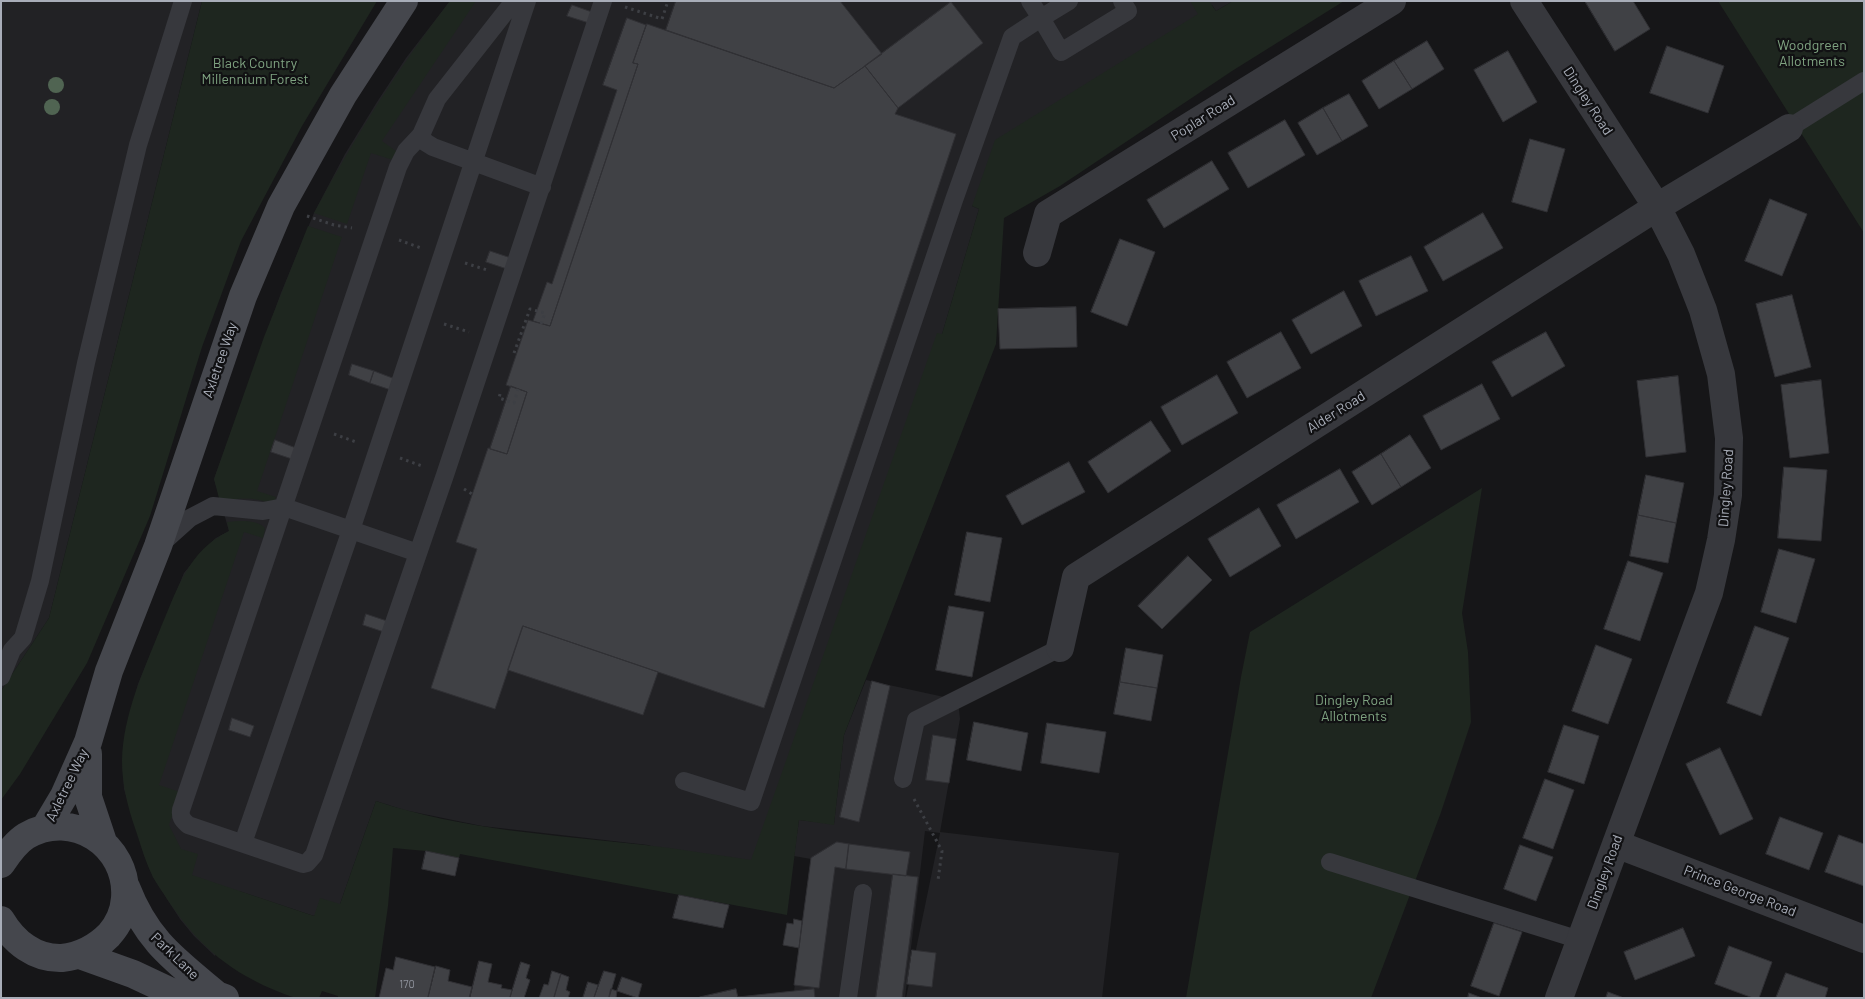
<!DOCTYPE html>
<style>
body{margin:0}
#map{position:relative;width:1865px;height:999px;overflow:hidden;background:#161618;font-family:Barlow,sans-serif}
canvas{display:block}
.frame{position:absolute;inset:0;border:2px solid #a8adb8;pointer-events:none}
</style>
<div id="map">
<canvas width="1865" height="999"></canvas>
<div class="frame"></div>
</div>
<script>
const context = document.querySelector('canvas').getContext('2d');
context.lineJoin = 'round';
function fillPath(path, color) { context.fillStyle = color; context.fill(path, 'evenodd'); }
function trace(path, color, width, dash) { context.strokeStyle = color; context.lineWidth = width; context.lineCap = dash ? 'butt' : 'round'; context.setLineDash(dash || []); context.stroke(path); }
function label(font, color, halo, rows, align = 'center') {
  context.font = font + ' Barlow,sans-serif'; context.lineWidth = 4.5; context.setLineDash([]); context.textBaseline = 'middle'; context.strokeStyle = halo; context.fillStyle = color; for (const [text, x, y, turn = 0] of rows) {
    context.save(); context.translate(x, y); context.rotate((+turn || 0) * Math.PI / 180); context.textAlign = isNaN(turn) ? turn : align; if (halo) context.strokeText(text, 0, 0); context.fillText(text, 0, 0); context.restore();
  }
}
fillPath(new Path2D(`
 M1 1H202L49 618 1 691Z
 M450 1H1233L1216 11 1212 5 972 206 979 209 940 341 755 880 648 845 482 826 404 810 376 801 340 904 314 916 239 891 215 956 194 936 180 919 153 877 144 855 124 789 122 760 127 724 138 684 184 573 202 551 216 538 229 531 214 479 281 293 314 213 345 154 377 102 406 58Z
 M866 680 958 700 960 719 940 832 1119 853 1102 998H906L940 833 925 831 905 998H738L794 991 811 859 794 856 799 820 834 824 844 735Z`), '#222225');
fillPath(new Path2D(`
 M202 1H377L302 126 241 241 202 347 150 516 87 663 20 774 1 800V691L49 618Z
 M450 1H476L382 141 400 154 393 160 371 153 347 224 314 213C354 138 398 68 450 1Z
 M1190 1H1209L1216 11 1233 1H1344L1232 71 1060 186 1004 218 996 344 844 735 834 825 799 820 787 915 460 854 459 858 426 851 393 848 388 906 375 998H338V996L322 991 319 998C312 998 304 999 297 998 288 996 280 992 272 989 225 969 195 941 167 899 163 892 157 885 153 877 146 863 141 846 136 831 128 808 122 785 122 761 123 714 144 670 161 627 178 588 188 551 229 531L227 522C239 521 254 519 264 527L265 529 263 538 244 532 159 785 180 792 169 825 181 849 198 854 192 875 314 916 320 898 340 904 376 801C462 830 555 835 645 845 681 849 716 855 751 860L937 333 942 334 979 209 972 206 995 140 1198 14Z
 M1718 1H1864V233Z
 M308 226 342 237 257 491 276 497 273 504C252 497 242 497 220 502L214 479 264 337Z
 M1482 488 1462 613 1468 652 1471 722 1440 815 1371 998H1186L1241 677 1250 632Z`), '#1e261f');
const building = new Path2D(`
 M676 1H840L882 54 834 88 666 30Z
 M1585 1H1633L1650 29 1615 51Z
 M951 2 983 43 898 108 865 66Z
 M572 5 592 12 589 23 567 16Z
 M627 18 646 25 633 63 638 64 550 326 533 321 547 282 552 284 617 90 603 85Z
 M647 24 834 88 865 66 898 108 895 114 956 134 764 708 523 626 495 709 431 688 477 549 456 542 488 448 507 454 527 392 506 385 528 320 550 326 638 64 633 63Z
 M1427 41 1444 69 1412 89 1394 61Z
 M1667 46 1724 66 1708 113 1650 93Z
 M1508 51 1537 102 1503 122 1474 70Z
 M1394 61 1412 89 1379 109 1362 81Z
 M1349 94 1368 126 1342 141 1323 108Z
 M1323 108 1342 141 1317 155 1298 123Z
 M1285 120 1305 155 1248 188 1228 153Z
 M1530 139 1565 149 1547 212 1512 202Z
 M1212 161 1229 189 1164 228 1147 200Z
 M1770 199 1807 214 1782 276 1745 261Z
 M1483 213 1503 248 1443 281 1424 247Z
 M1120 239 1155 252 1127 326 1091 312Z
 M490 251 511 258 507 269 486 262Z
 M1411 256 1428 291 1376 316 1359 281Z
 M1344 291 1362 326 1311 354 1292 320Z
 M1792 295 1811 367 1775 377 1756 304Z
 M1076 307 1077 347 1000 349 998 309Z
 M1281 332 1301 368 1247 398 1227 362Z
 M1546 332 1565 366 1512 397 1492 362Z
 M352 364 374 371 370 383 349 375Z
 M374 371 395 379 391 390 370 383Z
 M1217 375 1238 413 1182 445 1161 407Z
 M1678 376 1686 452 1646 457 1637 381Z
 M1821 380 1829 453 1790 458 1781 385Z
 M1482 384 1500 419 1441 450 1423 416Z
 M511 386 527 392 507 454 490 449Z
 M1151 421 1171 451 1108 493 1088 462Z
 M1410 435 1431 468 1401 487 1381 454Z
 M275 440 296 448 292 459 271 452Z
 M1381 454 1401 487 1372 505 1352 472Z
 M1069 462 1085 492 1022 525 1006 496Z
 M1784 467 1827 470 1821 541 1778 538Z
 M1340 469 1359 502 1296 539 1277 505Z
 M1646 475 1684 483 1676 523 1638 515Z
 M1259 508 1281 546 1230 577 1208 539Z
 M1638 515 1676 523 1668 563 1630 556Z
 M967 532 1002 538 990 602 955 595Z
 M1779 549 1815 559 1796 623 1761 612Z
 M1188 556 1212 580 1162 629 1138 606Z
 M1628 561 1663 573 1640 641 1604 629Z
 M949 606 984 612 972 677 936 670Z
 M366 614 387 621 384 632 363 625Z
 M523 626 658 672 643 715 508 670Z
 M1755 626 1789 638 1761 716 1727 703Z
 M1596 645 1632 659 1608 724 1572 711Z
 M1126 648 1163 655 1157 688 1120 682Z
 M872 681 890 686 859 822 840 817Z
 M1120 682 1157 688 1151 721 1114 714Z
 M232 718 254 726 250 737 229 730Z
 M974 722 1028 733 1021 771 967 760Z
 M1047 723 1106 732 1099 773 1041 763Z
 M1564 725 1599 736 1584 784 1548 772Z
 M933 735 956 739 949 783 926 780Z
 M1720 748 1753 819 1720 835 1686 764Z
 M1545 779 1574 790 1553 849 1523 838Z
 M1780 817 1823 833 1809 870 1766 854Z
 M1839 835 1864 844V886L1825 872Z
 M837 842 849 844 846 869 835 867 819 988 794 985 811 858Z
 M849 844 910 852 906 876 846 869Z
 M1520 845 1553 857 1536 901 1504 889Z
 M426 851 459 858 455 876 422 869Z
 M893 874 918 877 902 998H876Z
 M679 895 729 905 723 928 673 918Z
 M794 919 802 921 799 948 783 945 787 923 793 924Z
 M1494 923 1522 932 1499 996 1471 986Z
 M1683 928 1695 956 1635 980 1624 952Z
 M1729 946 1772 962 1759 998H1753L1715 984Z
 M912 950 936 953 932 987 907 984Z
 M396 957 435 967 428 998H379L386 968 393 970Z
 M479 961 492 964 488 982 502 985 501 988 512 990 510 998H470Z
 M521 962 530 965 526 978 530 980 524 998H510Z
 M436 966 450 970 448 981 472 987 469 998H428Z
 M552 971 561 974 554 998H539L544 984 548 985Z
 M604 971 616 974 609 998H594Z
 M1786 973 1828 988 1825 998H1776Z
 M561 974 569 977 566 990 570 992 568 998H554Z
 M622 977 642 984 638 998 617 991Z
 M588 982 598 985 594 998H583Z
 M611 989 617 991 616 998H609Z
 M736 989 738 998 700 997Z
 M814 989 815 998 738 997 794 991Z
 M1608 992 1624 998H1606Z
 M1469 993 1482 998H1468Z`);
fillPath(building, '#404145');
trace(building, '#303034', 1);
trace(new Path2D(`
 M625 7 662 19 668 1
 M307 216 334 225 352 228
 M399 240 421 248
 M465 263 487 270
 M444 324 469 332
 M514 353 530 309 545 313 541 324
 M500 394 499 398 514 403 518 389
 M334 434 356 442
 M400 458 422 466
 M464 489 472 494
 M914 799 942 851 938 880`), '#3d3f44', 3, [2.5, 4]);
trace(new Path2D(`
 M514 1 437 99 421 135 406 151 398 167 181 810C180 818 183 820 188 825L303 864 307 863 314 855 445 475 603 1
 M1069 1 1041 18 1061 52 1128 11 1122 1
 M1789 128 1864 81
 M421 135 425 142 433 147 542 187
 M161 544 190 518 213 506 263 511 284 507 418 553
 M1 677 12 650 23 638 40 581 86 363 138 145 183 1
 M903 779 916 720 1060 648
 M684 781 751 802 954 200 1012 37 1041 18 1030 1
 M243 843 351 530 527 1
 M1330 862 1580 940
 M848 998 863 893`), '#37383d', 18);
trace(new Path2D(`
 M1524 1 1657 207 1681 254 1703 310 1721 374 1729 438 1728 495 1721 540 1709 593 1559 998
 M1037 253 1048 214 1392 1
 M1060 648 1076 577 1657 207 1789 128
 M1616 844 1864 939`), '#37383d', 28);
trace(new Path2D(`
 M88 754V797L103 842
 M45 828 64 796 88 742 109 671 158 546 243 296 281 206 343 95 404 1
 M1 864C8 854 15 843 26 836 72 808 129 845 125 898 124 912 118 925 109 935 96 948 81 956 62 958 35 959 14 942 1 920
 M126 887C147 941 174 959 217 995L225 998
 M80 955 133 974 184 998`), '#45474d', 28);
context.fillStyle = '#506452';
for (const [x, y] of [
 [56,85],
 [52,107]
]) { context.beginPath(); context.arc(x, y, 8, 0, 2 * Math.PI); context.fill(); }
label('11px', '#8e929b', null, [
 ["170",407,984]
]);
label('14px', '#7fa381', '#111113', [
 ["Woodgreen",1812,45],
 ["Allotments",1812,61],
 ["Black Country",255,63],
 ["Millennium Forest",255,79],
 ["Dingley Road",1354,700],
 ["Allotments",1354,716]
]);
label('14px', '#a8adb8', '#111113', [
 ["Dingley Road",1588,101,57],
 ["Poplar Road",1203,118,-32],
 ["Axletree Way",220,360,-71],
 ["Alder Road",1336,412,-32],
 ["Dingley Road",1726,488,-86],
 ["Axletree Way",67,785,-64],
 ["Dingley Road",1605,872,-70],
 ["Prince George Road",1740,891,21],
 ["Park Lane",175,956,44]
]);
</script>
